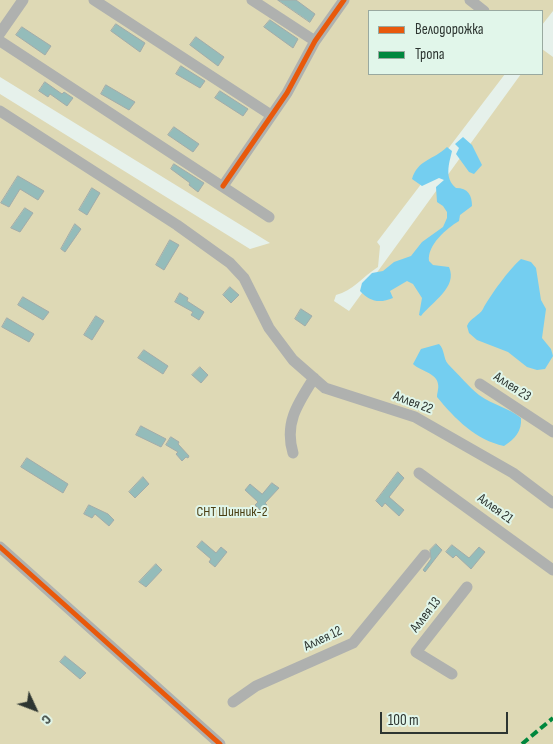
<!DOCTYPE html>
<meta charset="utf-8">
<style>
body{margin:0}
#map{position:relative;width:553px;height:744px;overflow:hidden;background:#e6f1eb;font-family:"Sofia Sans Condensed",sans-serif}
canvas{display:block}
.legend{position:absolute;left:368px;top:10px;width:175px;height:65px;box-sizing:border-box;background:#e1f6ea;border:1px solid #99a9a0;margin:0;padding:6px 9px;list-style:none;font-size:15px;color:#2d3531}
.legend li{display:flex;align-items:center;gap:10px;height:25px}
.legend b{width:25px;border:1px solid #99a9a0}
.north{position:absolute;left:10px;top:684px;width:50px;height:50px;-webkit-text-stroke:4px #e1f6ea;paint-order:stroke;rotate:133deg;font-size:14px;font-weight:700;line-height:20px;text-align:center;color:#2d3531}
.north::after{content:'';display:block;margin:auto;width:18px;height:22px;background:#2d3531;clip-path:polygon(50% 0,100% 100%,50% 72%,0 100%)}
.scale{position:absolute;left:380px;top:712px;width:128px;height:22px;box-sizing:border-box;border:2px solid #2d3531;border-top:0;padding-left:6px;font-size:15px;line-height:18px;white-space:nowrap;color:#2d3531;-webkit-text-stroke:4px #e1f6ea;paint-order:stroke}
</style>
<div id="map">
<canvas width="553" height="744"></canvas>
<ul class="legend">
<li><b style="height:6px;background:#e8590c"></b>Велодорожка</li>
<li><b style="height:6px;background:#00873e"></b>Тропа</li>
</ul>
<div class="north">С</div>
<div class="scale">100 m</div>
</div>
<script>
const context = document.querySelector('canvas').getContext('2d');
context.lineJoin = 'round';
function fillPath(path, color) { context.fillStyle = color; context.fill(path, 'evenodd'); }
function trace(path, color, width, dash) { context.strokeStyle = color; context.lineWidth = width; context.lineCap = dash ? 'butt' : 'round'; context.setLineDash(dash || []); context.stroke(path); }
function label(font, color, halo, rows, align = 'center') {
  context.font = font + ' "Sofia Sans Condensed",sans-serif'; context.lineWidth = 4; context.setLineDash([]); context.textBaseline = 'middle'; context.strokeStyle = halo; context.fillStyle = color; for (const [text, x, y, turn = 0] of rows) {
    context.save(); context.translate(x, y); context.rotate((+turn || 0) * Math.PI / 180); context.textAlign = isNaN(turn) ? turn : align; if (halo) context.strokeText(text, 0, 0); context.fillText(text, 0, 0); context.restore();
  }
}
fillPath(new Path2D(`
 M0 0H553V11L542 25V11H369V74H505L377 242 380 246 378 267C362 277 353 291 336 295L334 301 349 311 521 74H542V49L553 57V744H0V94L250 249 270 243 0 77Z`), '#ded9b5');
fillPath(new Path2D(`
 M463 137 472 145 482 165 474 174 469 172 456 154 459 148 455 144Z
 M447 147 452 151C449 164 444 178 456 188 468 188 472 195 472 206L460 215 459 221C447 228 427 245 429 261L433 265 449 267C458 287 432 302 421 316L419 315 422 298 413 284 407 281 390 291 393 298C379 304 369 301 360 291L362 283 372 273 383 271 394 262 411 256 422 242 443 227 447 218V212L443 206 437 202 436 187 444 180 439 178 422 186 412 179C418 159 434 160 447 147Z
 M521 259 531 262 536 268 541 300 546 309 542 338 551 349 553 356 545 369 537 370 527 367 508 352 477 340 469 333 467 326C470 318 479 316 483 309 489 297 510 268 521 259Z
 M439 344C445 350 443 358 448 364 458 374 469 387 479 395 493 405 509 408 521 418 522 431 515 439 504 446 476 440 455 419 437 397 437 393 439 388 438 384 437 373 420 371 413 364L421 349Z`), '#74cef0');
const building = new Path2D(`
 M278 0H296L315 14 310 22Z
 M270 20 298 39 293 48 264 27Z
 M116 24 145 43 140 52 111 31Z
 M22 27 51 46 45 55 16 35Z
 M196 37 224 57 218 66 190 45Z
 M181 66 205 81 200 88 176 74Z
 M45 82 62 94 64 92 73 98 67 106 50 94 48 97 39 91Z
 M106 85 135 102 129 110 101 94Z
 M220 91 248 109 243 116 215 98Z
 M174 127 199 144 193 152 168 135Z
 M174 164 204 183 198 192 189 185 190 183 171 169Z
 M18 176 44 191 38 200 20 189 9 207 1 203Z
 M92 188 100 193 87 215 79 210Z
 M25 208 33 213 20 232 11 228Z
 M75 224 81 229 65 252 61 249Z
 M170 240 179 245 164 270 156 265Z
 M230 287 239 295 231 303 223 295Z
 M180 293 188 298 187 301 204 312 199 320 191 315 193 312 175 302Z
 M23 297 49 312 43 320 18 305Z
 M301 309 312 316 305 326 295 319Z
 M96 316 104 321 92 340 84 335Z
 M7 318 34 334 29 342 2 327Z
 M144 350 168 366 163 374 138 358Z
 M200 367 208 375 201 383 192 375Z
 M141 426 166 439 161 447 136 435Z
 M171 437 179 442 178 444 189 456 188 458 186 457 182 461 176 454 178 452 166 445Z
 M27 458 68 484 63 493 21 467Z
 M398 472 404 478 389 497 404 510 399 516 385 503 382 507 376 501Z
 M143 477 149 484 135 498 129 492Z
 M272 483 279 488 265 503 267 505 261 511 255 505 258 502 245 490 250 484 262 494Z
 M89 505 108 514 114 520 109 526 95 514 92 518 84 514Z
 M202 541 216 553 221 547 227 552 215 567 209 562 211 559 197 547Z
 M436 544 442 550 425 572 423 570 431 559 430 550Z
 M452 545 469 558 479 547 485 552 471 569 456 555 453 558 446 552Z
 M156 564 162 570 146 587 139 582Z
 M65 656 86 673 80 679 60 662Z`);
fillPath(building, '#94bcba');
trace(building, '#a2acaa', 1);
trace(new Path2D(`
 M94 0 271 115
 M252 0 315 41
 M470 0 484 11
 M0 33 23 0
 M0 41 269 217
 M0 111 177 225 230 263 244 278 269 328 293 360 325 388 415 417 513 473 553 503
 M223 186 287 93 315 41 344 0
 M480 384 553 432
 M293 453C284 423 298 403 314 378
 M419 473 553 570
 M0 547 220 744
 M452 674 416 652 467 587
 M233 702 256 686 353 643 425 555`), '#afb1af', 11);
trace(new Path2D(`
 M522 744 553 718`), '#00873e', 4, [8, 4]);
trace(new Path2D(`
 M223 186 287 93 315 41 344 0
 M0 547 220 744`), '#e8590c', 5);
label('14px', '#2d3531', '#e1f6ea', [
 ["Аллея 23",512,387,33],
 ["Аллея 22",413,403,21],
 ["Аллея 21",495,509,36],
 ["Аллея 13",426,615,-52],
 ["Аллея 12",323,639,-25]
]);
label('14px', '#4a3e12', '#e1f6ea', [
 ["СНТ Шинник-2",232,512]
]);
</script>
